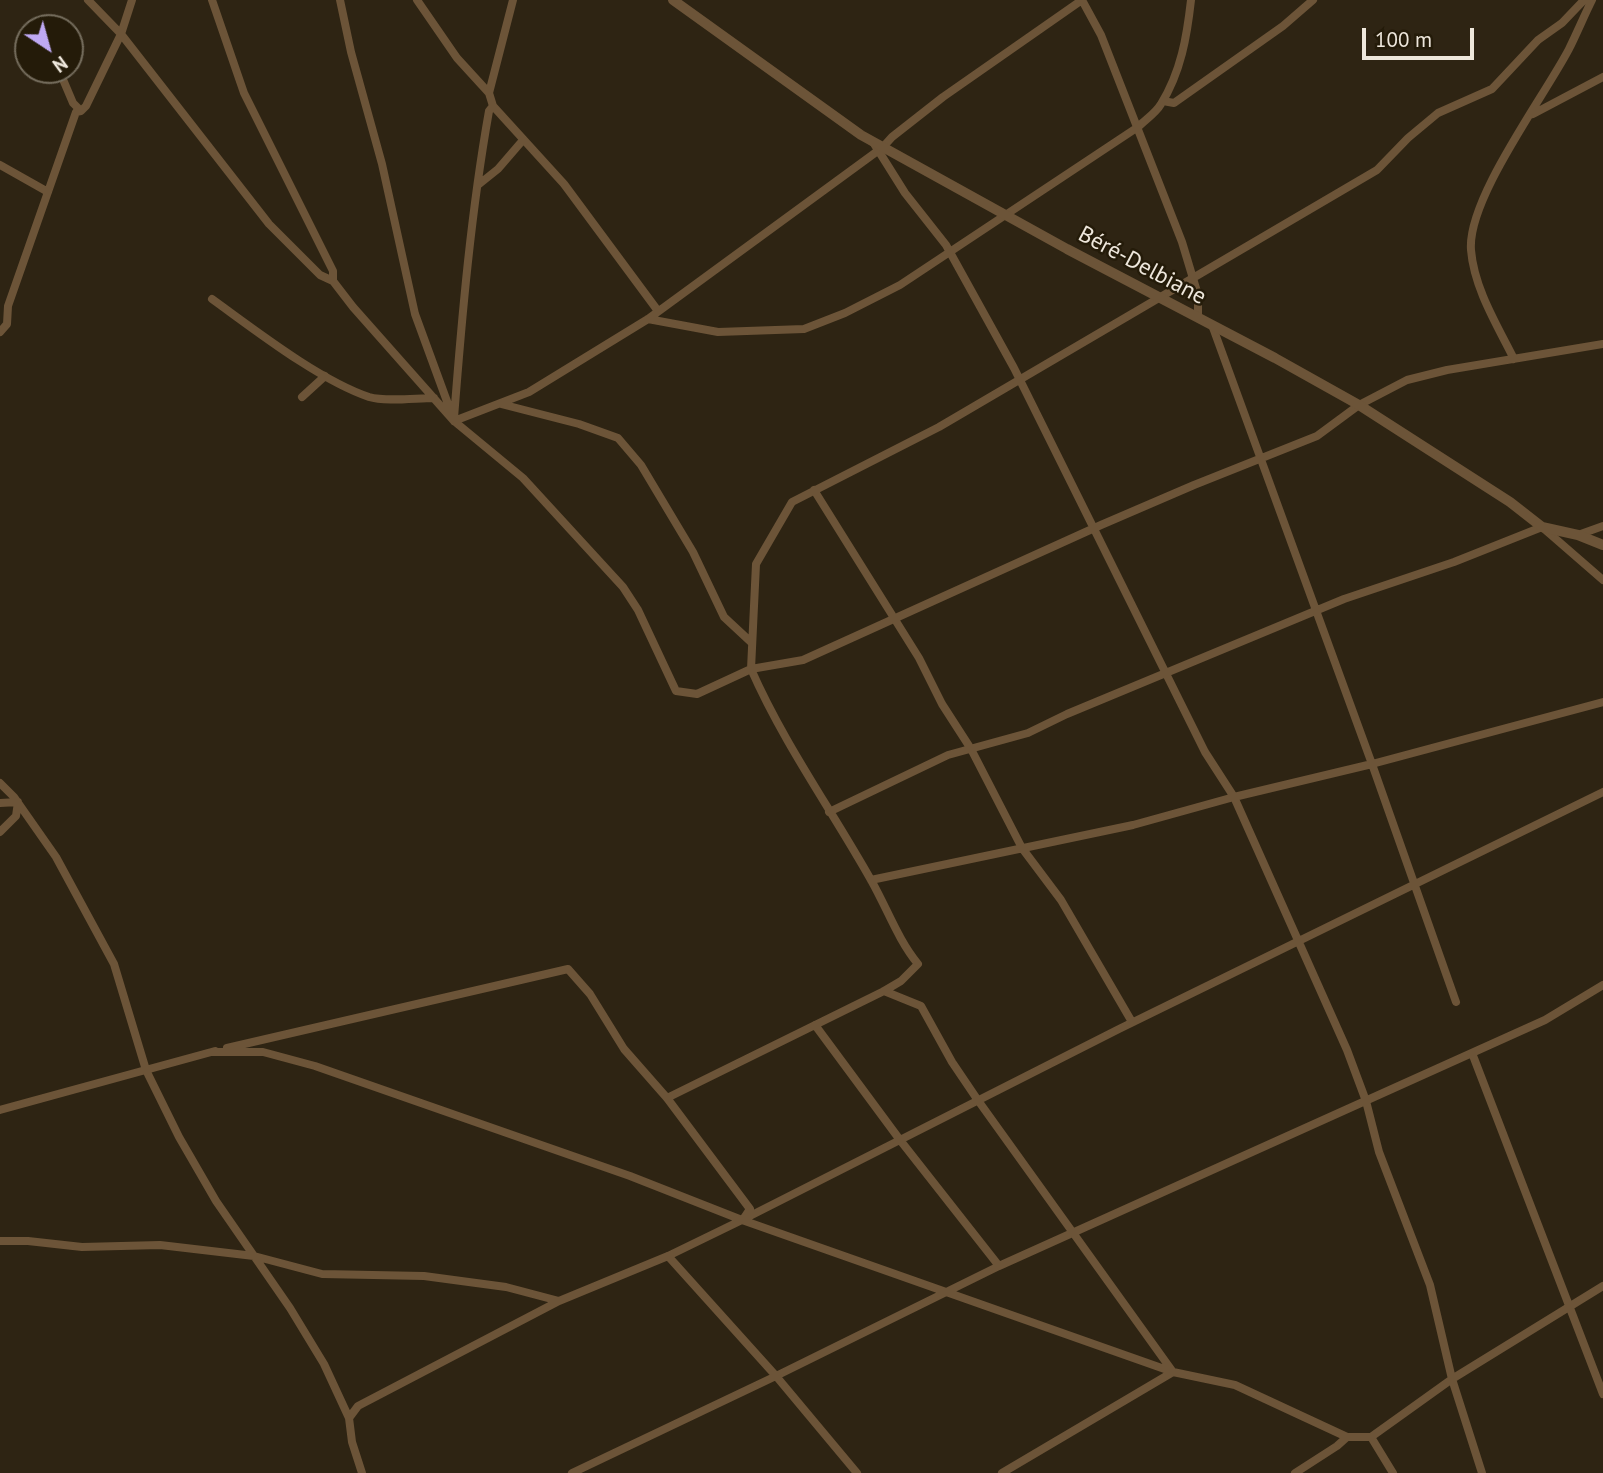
<!DOCTYPE html>
<meta charset="utf-8">
<style>
body{margin:0}
#map{position:relative;width:1603px;height:1473px;overflow:hidden;background:#2e2413;font-family:"PT Sans",sans-serif}
canvas{display:block}
.north{position:absolute;left:14px;top:14px;width:70px;height:70px;box-sizing:border-box;background:#241b09;border:2px solid #756d5d;border-radius:50%;rotate:144deg;font-size:19px;font-weight:700;line-height:28px;text-align:center;color:#eee7dc}
.north::after{content:'';display:block;margin:auto;width:24px;height:32px;background:#bfa9f4;clip-path:polygon(50% 0,100% 100%,50% 72%,0 100%)}
.scale{position:absolute;left:1362px;top:28px;width:112px;height:32px;box-sizing:border-box;border:4px solid #eee7dc;border-top:0;padding-left:9px;font-size:21px;line-height:24px;white-space:nowrap;color:#eee7dc;-webkit-text-stroke:5px #241b09;paint-order:stroke}
</style>
<div id="map">
<canvas width="1603" height="1473"></canvas>
<div class="north">N</div>
<div class="scale">100 m</div>
</div>
<script>
const context = document.querySelector('canvas').getContext('2d');
context.lineJoin = 'round';
function trace(path, color, width, dash) { context.strokeStyle = color; context.lineWidth = width; context.lineCap = dash ? 'butt' : 'round'; context.setLineDash(dash || []); context.stroke(path); }
function label(font, color, halo, rows, align = 'center') {
  context.font = font + ' "PT Sans",sans-serif'; context.lineWidth = 5; context.setLineDash([]); context.textBaseline = 'middle'; context.strokeStyle = halo; context.fillStyle = color; for (const [text, x, y, turn = 0] of rows) {
    context.save(); context.translate(x, y); context.rotate((+turn || 0) * Math.PI / 180); context.textAlign = isNaN(turn) ? turn : align; if (halo) context.strokeText(text, 0, 0); context.fillText(text, 0, 0); context.restore();
  }
}
trace(new Path2D(`
 M88 0 121 34 269 224 320 275 333 281 353 307 454 421 523 478 623 587 638 610 676 691 697 694 751 669C784 744 831 809 871 880 887 908 898 940 918 964L901 981 884 991 667 1098
 M212 0 244 93 333 271V281
 M340 0 351 52 382 164 415 314 452 415
 M417 0 457 58 489 93
 M513 0 489 93 493 106 564 184 658 311
 M1082 0 1101 35 1182 242 1198 295V317
 M1584 0 1562 23 1538 40 1492 89 1438 113 1408 138 1377 170 939 427 792 502 756 564 751 669 803 660 1101 525 1194 485 1317 436 1359 405 1407 380 1447 370 1603 344
 M59 70 73 103 81 111
 M1163 101 1174 103 1283 26 1313 0
 M1533 114 1603 77
 M873 142 905 193 946 245 1014 368 1205 752 1234 797 1347 1050 1366 1101 1379 1152 1430 1285 1452 1379 1482 1473
 M883 147 892 137 943 97 1082 0
 M0 165 48 192
 M478 185 498 169 523 140
 M212 299C255 330 319 380 369 397 385 402 416 398 434 398
 M648 319 718 332 804 329 845 313 900 285 1138 127C1145 120 1156 113 1161 104 1181 72 1187 36 1191 0
 M1212 325 1372 764 1456 1002
 M0 332 7 324 8 306 76 112 81 111 86 106 121 34 132 0
 M1514 359C1497 325 1474 288 1471 250 1467 199 1544 97 1569 49 1577 33 1584 16 1592 0
 M302 397 325 376
 M501 404 579 424 618 438 641 465 693 552 724 617 752 643
 M454 418C462 315 471 212 489 111L493 106
 M454 421 529 392 648 319 879 150
 M814 490 919 658 942 704 971 749 1022 848 1061 900 1132 1022
 M1578 535 1603 526
 M0 783 14 797 56 857 114 964 146 1070 179 1137 216 1201 290 1308 324 1364 349 1418 352 1442 362 1473
 M0 803 18 802 16 816 0 832
 M829 812 948 755 1028 733 1067 714 1344 599 1454 562 1542 527 1603 580
 M871 880 1133 825 1234 797 1372 764 1603 702
 M884 991 921 1006 952 1062 977 1099 1173 1372 1002 1473
 M815 1025 900 1140 999 1266
 M227 1048 568 969 590 994 624 1049 667 1098 750 1209 744 1218
 M212 1052H263L315 1066 630 1176 742 1220 1173 1372 1235 1385 1347 1437H1371L1393 1473
 M1472 1053 1603 1394
 M0 1110 215 1051
 M0 1241H28L82 1247 160 1245 254 1256 322 1274 424 1276 506 1287 559 1301
 M668 1256 776 1376 857 1473
 M349 1418 358 1406 559 1301 668 1256 742 1220 1119 1029 1603 792
 M1371 1437 1452 1379 1603 1286
 M572 1473 776 1376 999 1266 1545 1020 1603 985
 M1295 1473 1337 1446 1347 1437`), '#6c5438', 8);
trace(new Path2D(`
 M673 0 861 135 1067 249 1275 358 1359 405 1510 502 1542 527 1578 535 1603 545`), '#6c5438', 10);
label('23px', '#eee7dc', '#241b09', [
 ["Béré-Delbiane",1142,266,28]
]);
</script>
